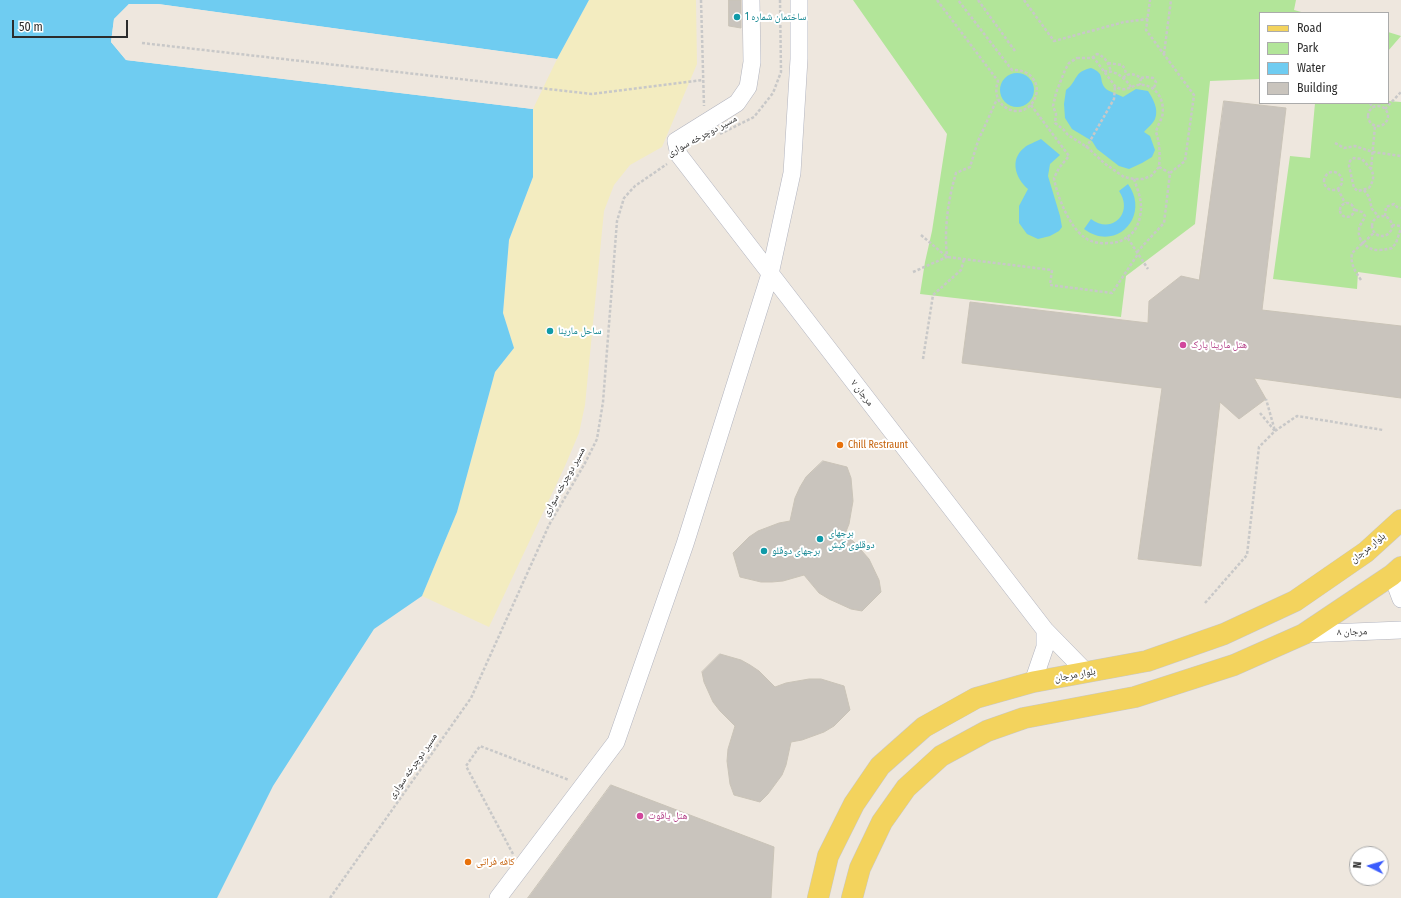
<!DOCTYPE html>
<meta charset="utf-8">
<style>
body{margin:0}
#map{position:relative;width:1401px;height:898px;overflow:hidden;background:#eee7de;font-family:"Fira Sans Condensed",sans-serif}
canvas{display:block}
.legend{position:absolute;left:1259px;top:12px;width:130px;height:92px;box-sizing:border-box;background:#fff;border:1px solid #ababab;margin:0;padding:5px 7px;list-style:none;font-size:12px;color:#2c2c2c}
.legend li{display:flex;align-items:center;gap:8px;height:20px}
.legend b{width:20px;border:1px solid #ababab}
.north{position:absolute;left:1349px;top:846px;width:40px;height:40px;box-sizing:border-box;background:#fff;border:1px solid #ababab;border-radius:50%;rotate:275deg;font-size:11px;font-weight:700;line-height:16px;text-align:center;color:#2c2c2c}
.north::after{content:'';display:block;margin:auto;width:14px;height:18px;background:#3b5cfd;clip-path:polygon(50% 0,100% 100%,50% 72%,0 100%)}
.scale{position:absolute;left:12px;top:20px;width:116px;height:18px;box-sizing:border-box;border:2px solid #2c2c2c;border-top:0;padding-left:5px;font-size:12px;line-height:14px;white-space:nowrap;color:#2c2c2c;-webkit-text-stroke:3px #fff;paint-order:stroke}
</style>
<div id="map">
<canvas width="1401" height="898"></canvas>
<ul class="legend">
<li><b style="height:5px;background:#f3d35d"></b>Road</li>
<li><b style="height:11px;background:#b2e599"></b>Park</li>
<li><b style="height:11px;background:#6fccf1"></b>Water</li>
<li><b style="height:11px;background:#c9c4bd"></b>Building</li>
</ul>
<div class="north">N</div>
<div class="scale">50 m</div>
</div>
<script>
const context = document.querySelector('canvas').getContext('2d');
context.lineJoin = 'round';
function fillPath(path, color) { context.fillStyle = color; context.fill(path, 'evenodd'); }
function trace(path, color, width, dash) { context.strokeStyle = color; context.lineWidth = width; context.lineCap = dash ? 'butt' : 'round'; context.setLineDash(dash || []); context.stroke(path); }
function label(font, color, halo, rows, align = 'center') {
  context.font = font + ' "Fira Sans Condensed","Noto Naskh Arabic",sans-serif'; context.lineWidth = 4; context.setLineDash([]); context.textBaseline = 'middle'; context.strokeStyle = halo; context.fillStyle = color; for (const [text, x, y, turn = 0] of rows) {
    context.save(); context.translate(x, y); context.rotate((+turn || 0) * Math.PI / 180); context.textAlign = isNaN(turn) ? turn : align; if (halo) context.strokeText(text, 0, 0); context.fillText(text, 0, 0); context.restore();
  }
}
fillPath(new Path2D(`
 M853 0H1296L1294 10 1305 13H1260V79L1210 81 1195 224 1126 276 1121 317 920 294 925 262 932 231 947 134Z
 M1388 32 1401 36 1388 51Z
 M1388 101 1401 102V278L1358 272 1357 289 1273 279 1290 156 1310 158 1315 103H1388Z`), '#b2e599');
fillPath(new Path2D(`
 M589 0H696L697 64 662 147 630 165 614 185 604 211 585 405 579 433 565 466 489 627 422 596 457 512 495 372 514 348 503 313 509 240 533 177V109L557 59Z`), '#f3ecc0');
fillPath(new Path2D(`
 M0 0H589L557 59 158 4H129L114 19 111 42 126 60 533 109V177L509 240 503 313 514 348 495 372 457 512 422 596 374 629 273 786 217 898H0Z
 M1091 68C1106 74 1098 79 1105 88 1109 92 1118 94 1123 97L1136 89 1148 91C1153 99 1159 109 1155 119 1153 124 1147 128 1144 132L1150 136 1155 150 1152 157 1142 163 1129 169 1119 166 1097 149 1092 141 1072 129 1065 118 1064 104 1066 90C1078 81 1073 72 1091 68Z
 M1000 90a17 17 0 1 1 34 0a17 17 0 1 1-34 0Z
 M1041 139 1060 155 1050 164 1048 176 1060 216 1062 227 1059 231 1050 236 1038 239 1027 234 1019 223V206L1028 189C1016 179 1009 160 1024 148 1028 144 1036 142 1041 139Z
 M1128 184C1151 216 1116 253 1084 229L1091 219C1112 235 1134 213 1119 191Z`), '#6fccf1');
fillPath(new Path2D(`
 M129 4H158L557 59 556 61 158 6H130L116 20 113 41 127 58 534 107 533 109 126 60 111 42 114 19Z`), '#eee7de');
const building = new Path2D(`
 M729 0H741V28L729 26Z
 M1224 101 1286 108 1262 310 1401 326V398L1254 378 1266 399 1239 419 1220 402 1201 566 1138 559 1162 388 962 363 970 302 1148 323 1149 301 1181 276 1199 280Z
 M823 461 847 467 851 478 853 501 849 524 845 534 854 542 869 559 879 580 881 592 862 611 851 609 829 599 819 593 804 575 783 581 772 582H761L740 577 733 553 749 537 758 531 779 523 790 521 795 498 800 487 806 477Z
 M720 654 741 660 750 665 759 671 775 687 786 683 809 679H821L844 686 850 710 834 726 824 732 802 740 791 742 786 765 782 775 768 794 760 802 734 795 730 784 727 761 728 749 735 726 720 711 713 702 704 682 702 672Z
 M611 785 774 847 771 898H528Z`);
fillPath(building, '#c9c4bd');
trace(building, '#c9c3b7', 1);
const minor = new Path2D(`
 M751 0 752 62 748 87 737 103 676 141 679 155 1045 630 1087 673
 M1392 575 1401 599
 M1304 634 1401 630
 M1033 682 1045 647V630
 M498 898 616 742 685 544 770 274 792 173 799 59V0`);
const major = new Path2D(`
 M818 898 828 856 854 804 880 766 924 727 976 698 1033 682 1147 661 1224 634 1295 601 1366 552 1401 520
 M852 898 860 868 882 822 906 788 941 756 987 731 1024 718 1135 697 1234 665 1304 634 1392 575 1401 567`);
trace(minor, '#b2b4bf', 18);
trace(major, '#c8c8c8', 22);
trace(new Path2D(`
 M701 0 704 106
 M937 0 998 81C988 109 1025 123 1035 98 1038 92 1037 85 1034 80 1029 72 1021 70 1012 70L958 0
 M978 0 1015 51
 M1024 0 1054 41 1124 22 1148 19
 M142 43 592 94 703 80
 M1164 54 1171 0
 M1077 58H1094L1115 86C1125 93 1128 87 1138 85 1156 83 1166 101 1162 117 1160 122 1157 127 1156 132 1160 144 1160 155 1159 167L1151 176 1143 179H1134L1124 177 1104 163 1087 147 1068 135 1063 129 1055 123 1056 114 1053 106 1056 93 1065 70 1069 63Z
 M1092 58 1097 54C1106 57 1108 63 1111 71
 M1108 63 1122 65 1125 69 1126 75
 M1104 71C1116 71 1124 77 1131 87
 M1123 78C1129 72 1134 74 1141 78L1140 85
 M1141 78 1146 77 1153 78 1156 82 1154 88
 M1370 103 1373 108
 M1031 105 1069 156 1059 168 1054 178C1057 196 1069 226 1084 237 1090 242 1100 244 1107 243 1115 243 1121 242 1127 237
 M1368 116a10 10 0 1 1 20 0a10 10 0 1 1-20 0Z
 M1385 109 1401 92
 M720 134 754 117 773 93 781 72 780 0
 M1335 143 1344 148 1355 146 1373 152 1401 156
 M1086 148 1114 99 1115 86
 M1159 167 1170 173
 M1371 169 1362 159 1354 158 1350 161 1349 166 1354 188 1358 191 1369 188C1373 181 1375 177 1371 169L1375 126
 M1324 181a9 9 0 1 1 18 0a9 9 0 1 1-18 0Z
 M1134 179C1137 188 1141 198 1141 207 1141 218 1137 232 1127 237L1148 269
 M1338 189 1345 203
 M1364 190 1369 197 1372 209 1379 217
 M1340 210a7 7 0 1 1 14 0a7 7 0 1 1-14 0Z
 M1355 210 1362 212 1365 216C1364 220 1359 225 1359 230 1357 241 1369 251 1379 250 1384 250 1388 249 1392 248L1396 243 1401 228
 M1385 216 1386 207 1394 204 1397 207 1401 208
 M1372 226a10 10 0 1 1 20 0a10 10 0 1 1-20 0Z
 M1392 225 1401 226
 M921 235 947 257 1052 270 1050 285 1112 293 1138 254
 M1137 252 1164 223 1170 173 1185 161 1194 95 1146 30 1150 0
 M913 272 947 257C944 229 948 200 956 173L970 167 978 141 997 99
 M1361 280C1355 271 1350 264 1352 253L1375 232
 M923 359 933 295 961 270 964 259
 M1260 413 1275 431 1266 399
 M1205 603 1247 555 1259 447 1275 431 1297 416 1383 430
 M513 854 466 766 480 746 569 780
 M330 898 471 698 549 525 585 463 597 439 603 402 617 221 624 198 635 186 667 164`), '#c8c8c8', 2.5, [3, 2]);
trace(minor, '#fff', 17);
trace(major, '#f3d35d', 21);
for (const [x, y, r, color] of [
 [737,17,4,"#0f9aa8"],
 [550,331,4,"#0f9aa8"],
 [1183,345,4,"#d1479c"],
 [840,445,4,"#e8710a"],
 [820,539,4,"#0f9aa8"],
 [764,551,4,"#0f9aa8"],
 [640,816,4,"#d1479c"],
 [468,862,4,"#e8710a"]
]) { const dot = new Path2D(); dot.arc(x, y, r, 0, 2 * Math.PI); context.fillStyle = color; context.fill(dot); trace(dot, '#fff', 1.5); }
label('10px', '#0d838f', '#fff', [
 ["ساختمان شماره 1",745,17],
 ["ساحل مارینا",558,331],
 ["برجهای",828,533],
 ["دوقلوی کیش",828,545],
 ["برجهای دوقلو",772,551]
], 'left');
label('10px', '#2c2c2c', '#fff', [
 ["مسیر دوچرخه سواری",702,136,-28],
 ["مرجان ۷",862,393,52],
 ["مسیر دوچرخه سواری",564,482,-61],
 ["بلوار مرجان",1368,548,-39],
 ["مرجان ۸",1352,632,-2],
 ["بلوار مرجان",1075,675,-10],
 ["مسیر دوچرخه سواری",413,766,-55]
]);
label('10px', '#b23c85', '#fff', [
 ["هتل مارینا پارک",1191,345],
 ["هتل یاقوت",648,816]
], 'left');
label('10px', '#c56008', '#fff', [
 ["Chill Restraunt",848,445],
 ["کافه فراتی",476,862]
], 'left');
</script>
